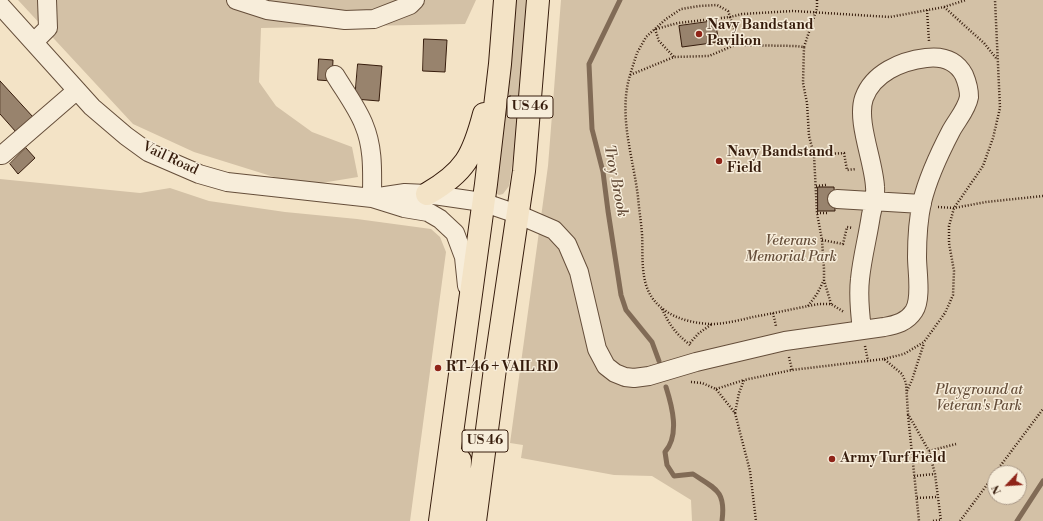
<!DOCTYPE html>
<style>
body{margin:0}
#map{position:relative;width:1043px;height:521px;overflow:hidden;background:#f3e3c6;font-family:"Libre Bodoni",serif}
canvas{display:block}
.north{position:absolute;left:987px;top:465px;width:40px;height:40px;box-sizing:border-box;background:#f7edda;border:1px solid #a98;border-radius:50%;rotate:245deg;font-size:11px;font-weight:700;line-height:16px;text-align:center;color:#361c0c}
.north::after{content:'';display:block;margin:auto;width:14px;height:18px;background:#8f2418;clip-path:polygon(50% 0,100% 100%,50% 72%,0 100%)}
</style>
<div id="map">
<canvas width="1043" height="521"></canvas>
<div class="north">N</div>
</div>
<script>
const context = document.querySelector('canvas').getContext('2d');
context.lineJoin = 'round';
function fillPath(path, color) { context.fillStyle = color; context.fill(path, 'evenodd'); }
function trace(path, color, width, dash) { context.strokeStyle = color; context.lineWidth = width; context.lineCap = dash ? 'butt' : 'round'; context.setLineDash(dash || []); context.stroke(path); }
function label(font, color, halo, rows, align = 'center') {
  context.font = font + ' "Libre Bodoni",serif'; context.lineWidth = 3; context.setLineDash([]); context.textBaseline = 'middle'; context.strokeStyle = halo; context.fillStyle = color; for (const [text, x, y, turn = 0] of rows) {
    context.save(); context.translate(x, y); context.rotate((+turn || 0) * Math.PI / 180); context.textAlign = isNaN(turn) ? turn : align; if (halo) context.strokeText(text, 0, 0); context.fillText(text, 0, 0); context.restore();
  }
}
fillPath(new Path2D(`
 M18 0H476L465 24 261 28 259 82 276 106 312 132 352 147 358 177 303 186 194 152 133 124Z
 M512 0H527L518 125 509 186 503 194 499 195 494 192Z
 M561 0H1043V521H692L691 500 652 476 614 475 521 458 523 445 510 443 548 166ZM995 473H1019V497H995Z
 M0 179 140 193 170 188 209 201 285 212 357 219 431 229 440 237 446 252 410 521H0Z`), '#d3c1a6');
trace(new Path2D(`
 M620 0 589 64 592 129 603 172 608 211 621 295 626 310 652 342 659 361
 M666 387C672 406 680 435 665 452L667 465 674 476 693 474C716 489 726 491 722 521
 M1017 521 1043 481`), '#816b56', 5);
const building = new Path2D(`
 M715 21 719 42 682 47 679 26Z
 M424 39 447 40 445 72 423 71Z
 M319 59 333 60 332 81 318 80Z
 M358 64 382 66 379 101 355 99Z
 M0 81 33 117 16 132 0 114Z
 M26 148 35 158 18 174 10 164Z
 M818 187H834L835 211H818Z`);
fillPath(building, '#98836d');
trace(building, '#361c0c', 1);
const minor = new Path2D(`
 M236 0 267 10 345 20 374 19 410 5 415 0
 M0 5 92 107 126 136 148 152 199 174 227 182 372 198 404 208 428 212 440 219 455 233 464 257 467 286
 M34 42 48 28 47 0
 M335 75C344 90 358 109 364 125 374 149 372 174 372 198
 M0 155H2L76 91
 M372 198 405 193 427 194 482 202 517 214 554 230 567 244 579 272 597 349 606 366 615 373 625 377 634 378 649 376 696 362 785 341 884 327C896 325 907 322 914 311 922 299 917 271 917 257 917 239 918 220 922 202 928 177 939 154 951 131 957 120 967 109 969 97 969 89 967 82 964 75 956 60 942 56 926 58 901 61 873 73 864 98 856 121 874 162 875 187 876 196 873 206 871 215 868 236 862 258 860 279 858 296 860 314 862 330
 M837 199 922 204`);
const highway = new Path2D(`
 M427 194C465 172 473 156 484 114
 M440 521 486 184 500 64 505 0
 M456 521 459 500 460 460
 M475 521 496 361 524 171 538 0`);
trace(minor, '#654e3a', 20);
trace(highway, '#361c0c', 24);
trace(new Path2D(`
 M944 7 984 43 996 58
 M927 10 929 41
 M655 29 659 41 674 57
 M656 29 678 23 730 17 734 29 735 45
 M804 47 817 8V0
 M630 75 637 53 646 37 666 19 681 9 699 6 717 5 728 11 730 17 742 14 793 11 890 17 944 7 966 0
 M814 155 844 153 847 170 856 169
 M816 186 826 185
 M938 207 954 208 986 202 1043 196
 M817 213H828
 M822 240 843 244 847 227 853 228
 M824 280 831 304
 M808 306 817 294 824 280V269L822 240 817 213 814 155 809 136 807 103 803 83 804 47 795 46 735 45 709 56 674 57 630 75C618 116 633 156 638 197 639 209 641 221 642 234 643 251 641 267 646 285 655 313 684 323 711 324 725 324 740 320 753 317 775 313 797 308 819 304H831L844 312
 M662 309C669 324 675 333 689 344
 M773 313 776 326
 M690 345 689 344 699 333 712 324
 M865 346 868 361
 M789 357 792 370
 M884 359 904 354 924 342 945 313 953 295 954 271 949 243V226L954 208 983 166 993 138 1000 108 995 0
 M691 382 702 383 716 389 735 413 750 471 756 521
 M716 389 744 380
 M907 391 912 380 924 343
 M735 413 739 393 744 380 792 370 884 359 902 374 906 383 908 414 929 451 935 474 941 521
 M908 415 919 521
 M929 451 956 444
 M995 473 1043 409
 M914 476 935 474
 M917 498 937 497
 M933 521 940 520
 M960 521 995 474`), '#361c0c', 2.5, [1, 2]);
trace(minor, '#f7edda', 18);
trace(highway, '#f3e3c6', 22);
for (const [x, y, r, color] of [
 [699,34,4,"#8f2418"],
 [719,161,4,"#8f2418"],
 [438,368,4,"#8f2418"],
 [832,459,4,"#8f2418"]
]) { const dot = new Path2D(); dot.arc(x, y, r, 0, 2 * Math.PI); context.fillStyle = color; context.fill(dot); trace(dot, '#f7edda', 1.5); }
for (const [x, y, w] of [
 [530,107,46],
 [485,441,46]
]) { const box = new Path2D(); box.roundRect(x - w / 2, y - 11, w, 22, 3); context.fillStyle = '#f7edda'; context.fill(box); trace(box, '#361c0c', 1); }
label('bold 13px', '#361c0c', null, [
 ["US 46",530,107],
 ["US 46",485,441]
]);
label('bold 14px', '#361c0c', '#f7edda', [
 ["Navy Bandstand",707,26],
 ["Pavilion",707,42],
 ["Navy Bandstand",727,153],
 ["Field",727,169],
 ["RT-46 + VAIL RD",446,368],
 ["Army Turf Field",840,459]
], 'left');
label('14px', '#361c0c', '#f7edda', [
 ["Vail Road",170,159,25]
]);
label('italic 14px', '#654e3a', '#f7edda', [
 ["Veterans",791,242],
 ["Memorial Park",791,258],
 ["Playground at",979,391],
 ["Veteran's Park",979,407]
]);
label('italic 15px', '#624a37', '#f7edda', [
 ["Troy Brook",615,181,79]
]);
</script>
